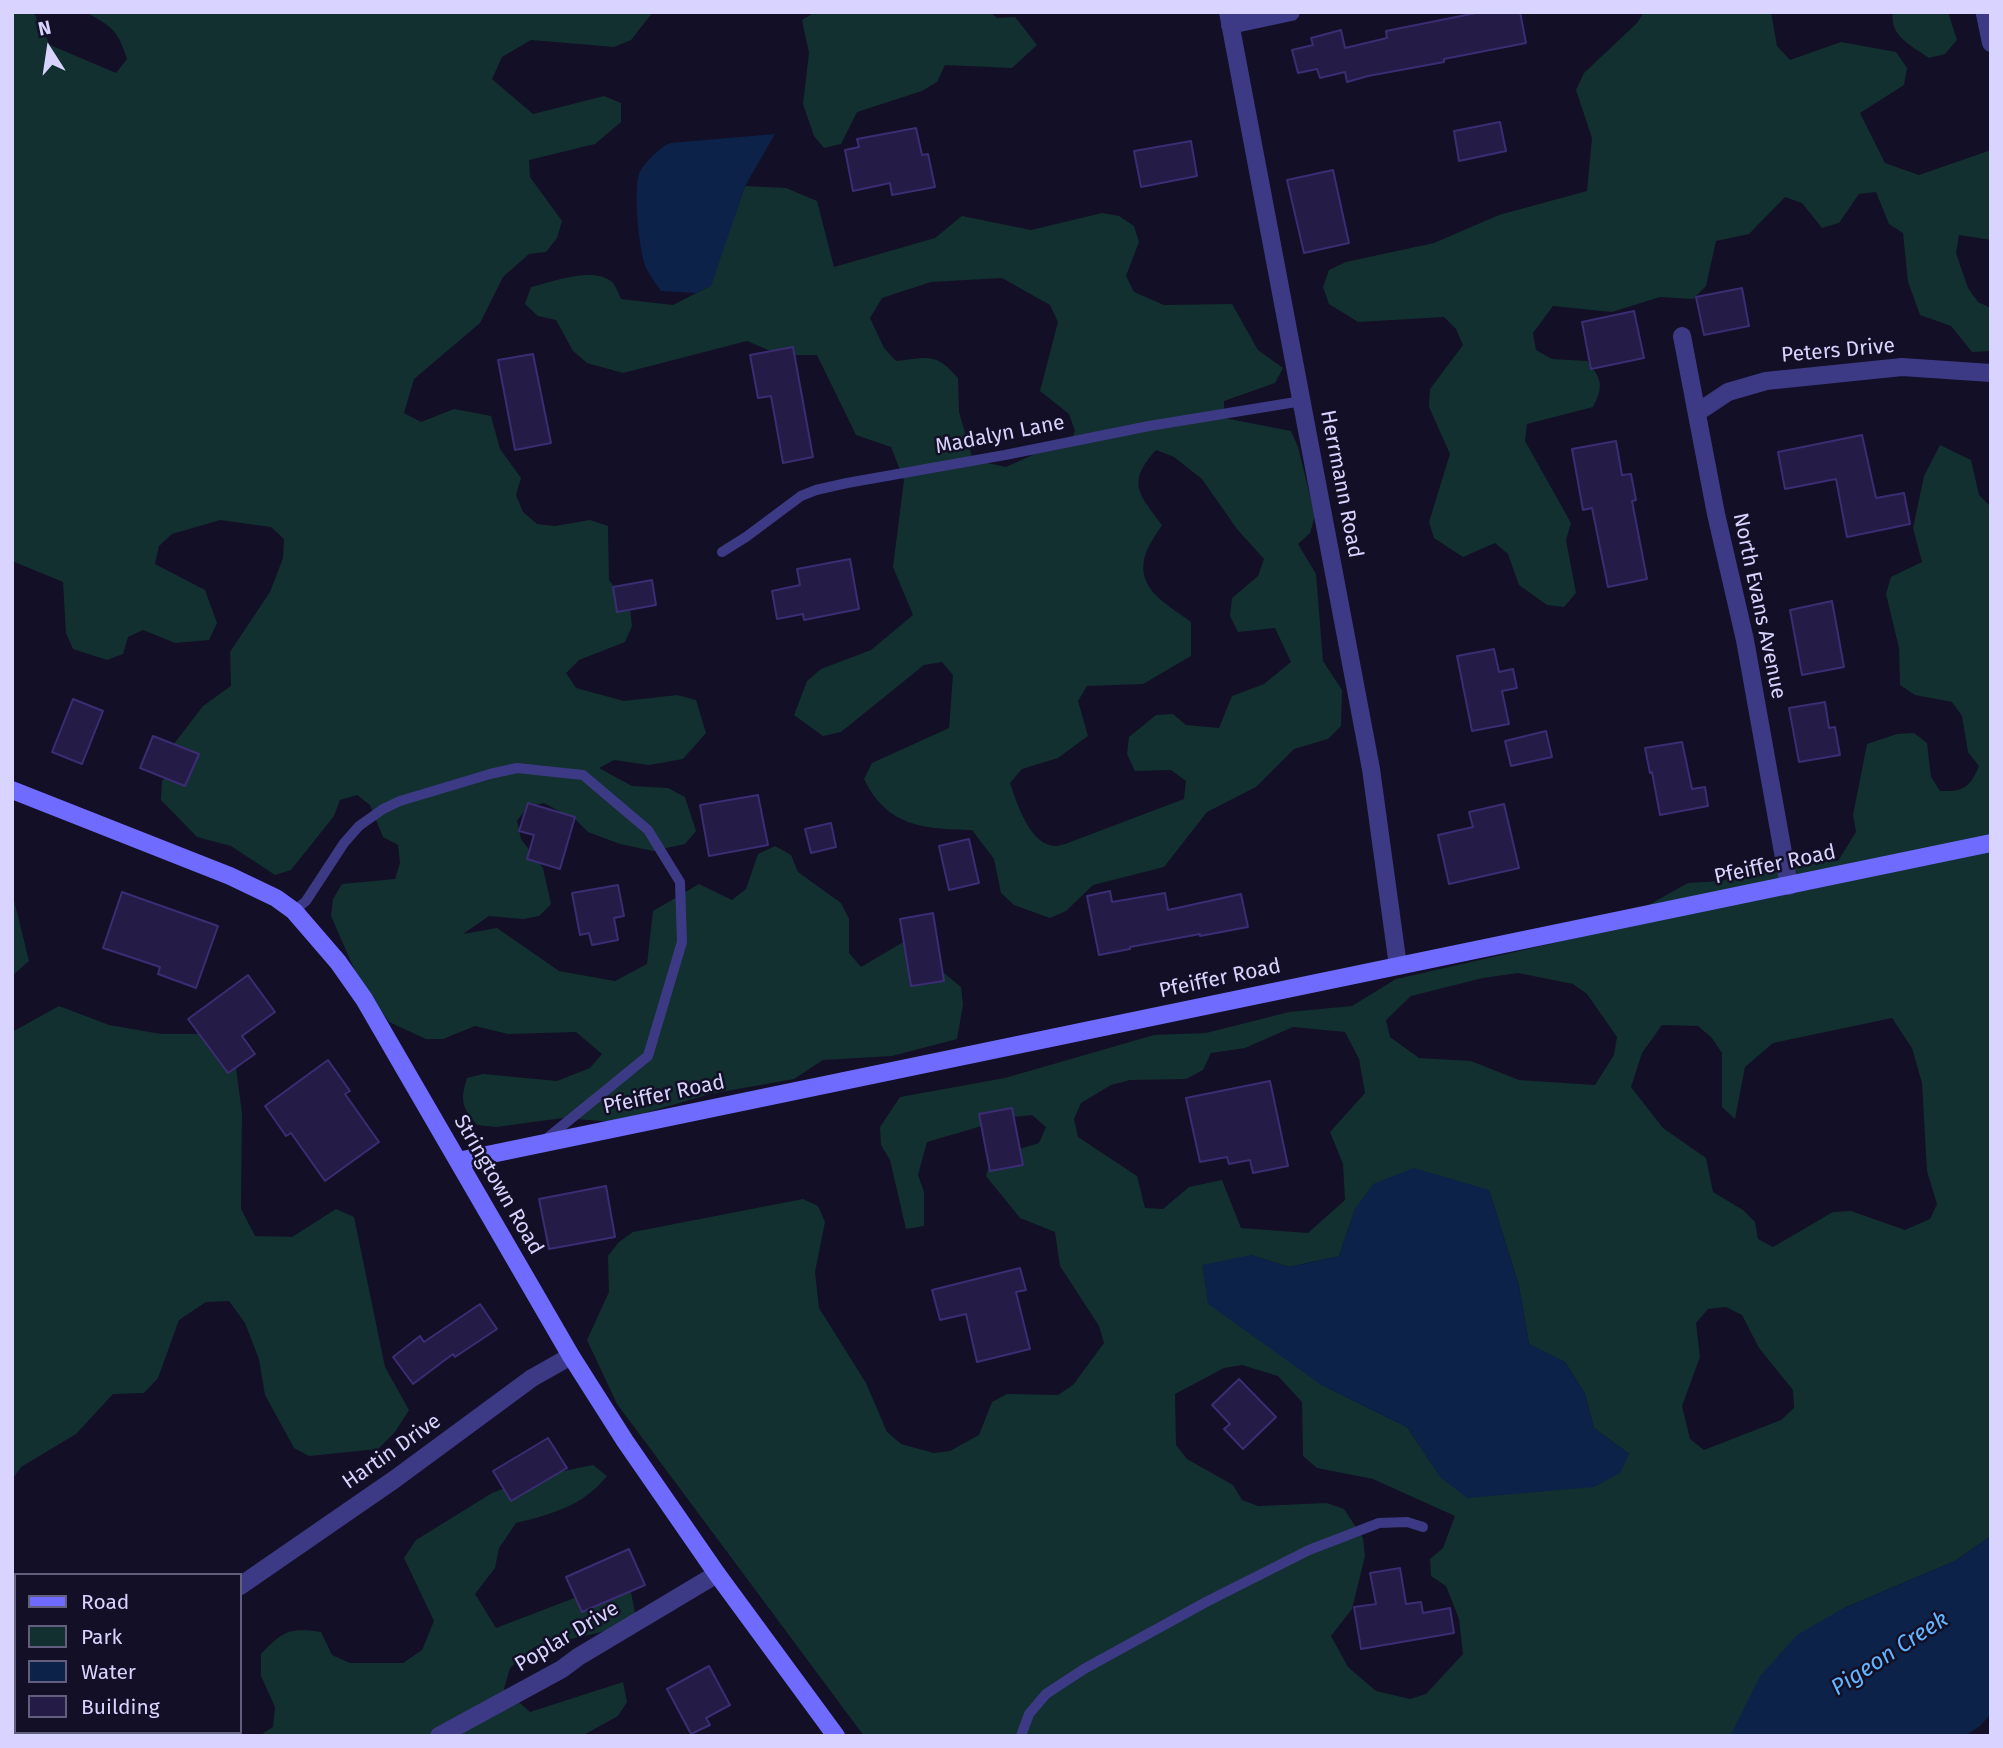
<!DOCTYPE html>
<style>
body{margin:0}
#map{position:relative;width:2003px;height:1748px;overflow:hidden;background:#130f26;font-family:"Fira Sans",sans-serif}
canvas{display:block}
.frame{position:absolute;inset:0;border:14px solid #d9d4ff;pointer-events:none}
.legend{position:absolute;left:14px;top:1573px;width:228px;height:161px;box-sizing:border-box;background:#130f26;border:2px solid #625e7d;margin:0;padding:9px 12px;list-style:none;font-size:21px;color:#d9d4ff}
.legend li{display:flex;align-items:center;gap:14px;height:35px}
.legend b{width:35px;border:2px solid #625e7d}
.north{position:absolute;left:14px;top:14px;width:70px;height:70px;-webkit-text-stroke:5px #130f26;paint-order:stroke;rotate:348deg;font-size:19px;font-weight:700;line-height:28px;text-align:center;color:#d9d4ff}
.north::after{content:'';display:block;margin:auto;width:24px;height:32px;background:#d9d4ff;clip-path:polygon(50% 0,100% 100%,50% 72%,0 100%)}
</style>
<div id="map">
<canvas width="2003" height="1748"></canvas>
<div class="frame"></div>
<ul class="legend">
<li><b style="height:9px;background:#6f6bff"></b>Road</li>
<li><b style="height:19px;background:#12302f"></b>Park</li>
<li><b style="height:19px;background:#0c2248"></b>Water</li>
<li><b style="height:19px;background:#241b47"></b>Building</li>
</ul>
<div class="north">N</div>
</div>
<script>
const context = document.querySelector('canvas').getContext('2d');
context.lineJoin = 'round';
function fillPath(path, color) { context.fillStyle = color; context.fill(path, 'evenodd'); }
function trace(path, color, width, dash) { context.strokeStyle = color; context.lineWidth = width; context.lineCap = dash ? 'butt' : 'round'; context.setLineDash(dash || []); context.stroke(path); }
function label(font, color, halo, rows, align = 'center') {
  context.font = font + ' "Fira Sans",sans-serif'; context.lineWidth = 5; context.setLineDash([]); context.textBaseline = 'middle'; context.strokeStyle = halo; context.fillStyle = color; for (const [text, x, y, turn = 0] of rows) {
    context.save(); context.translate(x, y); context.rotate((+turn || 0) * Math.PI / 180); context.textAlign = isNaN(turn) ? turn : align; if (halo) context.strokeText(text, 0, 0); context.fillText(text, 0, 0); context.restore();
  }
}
fillPath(new Path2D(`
 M12 12 34 13 50 45 116 73 127 59C118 30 112 27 86 12H653L631 40 614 47 531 40 502 57 492 79 533 114 604 96 621 103V122L595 144 529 160 530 177 562 221 557 238 546 252 529 254 503 277 480 323 414 379 404 413 421 422 454 409 491 416 500 449 521 478 516 495 523 512 537 524 555 526 590 520 608 526 609 580 630 608 632 626 625 642 579 660 566 673 576 688 624 701 677 695 696 700 706 733 683 759 649 765 614 760 599 768 632 786 668 788 685 797 696 831 685 844 653 851 620 844 588 832 576 820 544 803 528 807 517 821 521 839 543 868 551 904 539 916 523 919 489 916 463 934 497 928 559 971 615 981 647 964 653 911 699 884 732 900 746 889 758 854 775 846 791 855 798 872 841 903 849 919V953L861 967 905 941 961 987 963 1005 957 1039 892 1056 823 1060 794 1079 710 1094 614 1122 563 1118 496 1127 477 1125C462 1108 460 1100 467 1078L483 1074 557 1081 590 1068 602 1054 576 1032 508 1034 475 1026 443 1039H426L389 1022 359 980 331 916 333 899 342 884 395 879 400 863 398 845 383 837 370 805 357 795 340 800 334 816 291 870 275 875 231 846 197 837 161 800 162 781 173 767 170 749 203 706 231 686 230 652 270 592 283 558 284 539 271 527 220 520 172 534 159 546 155 564 205 590 217 623 209 640 175 643 143 630 128 637 123 654 107 660 73 649 66 633 63 582 12 561Z
 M815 12H990L997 18 1015 17 1037 45 1012 68 945 65 937 82 922 91 857 112 841 144 824 148 814 136 803 104 809 53 802 20Z
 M1644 12H1771L1777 46 1790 60 1841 42 1896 52 1907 68 1904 85 1860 113 1885 163 1919 175 1991 150V240L1959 235 1956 253 1968 288 1978 302 1991 308V351L1972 352 1951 326 1920 315 1908 282 1903 233 1889 224 1876 192 1859 194 1839 223 1822 228 1802 203 1785 197 1749 234 1716 241 1706 286 1693 299 1660 297 1612 312 1553 306 1533 333 1536 350 1552 359 1587 361C1602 379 1604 386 1593 407L1527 424 1525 441 1571 523 1566 540 1576 593 1564 607 1547 605 1519 585 1508 554 1495 543 1463 557 1434 538 1429 522 1450 454 1429 407 1430 389 1463 345 1456 329 1444 317 1358 322 1329 304 1323 287 1329 270 1346 262 1434 243 1499 215 1587 191 1592 138 1576 90 1584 73 1637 23Z
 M1893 12H1948L1957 40 1945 54 1929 58C1912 46 1889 36 1893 12Z
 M745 186 786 188 817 201 834 267 935 238 962 216 1031 230 1102 213 1119 216 1134 226 1139 242 1126 276 1134 292 1164 305 1232 304 1258 350 1283 368 1275 383 1224 401V418L1291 431 1298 447 1315 516 1310 533 1298 544 1316 574 1323 661 1342 690 1341 726 1328 739 1294 749 1256 787 1207 812 1164 867 1093 885 1066 911 1050 918 1014 905 1001 893 994 859 972 830C924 829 887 827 864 779L872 763 949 728 953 675 942 662 924 665 841 732 823 736 794 715 807 681 821 669 871 650 913 615 893 567 904 480 891 447 856 435 817 355H780L747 341 623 373 587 363 573 351 556 320 538 316 525 304 531 287C552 282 595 265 613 283 616 287 619 294 621 299L673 305 710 286ZM1002 278 1050 305 1058 322 1040 391 1069 414 1075 431 1069 447 1037 453 1006 467 973 460 959 412 958 378C935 351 927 358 896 361L884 348 870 318 882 298 931 282ZM1156 450 1174 457 1202 479 1237 529 1264 559 1258 576 1232 598 1230 616 1238 632 1275 628 1291 662 1264 684 1232 696 1219 728 1186 725 1173 714 1156 715 1129 737 1127 754 1135 771 1171 770 1186 781 1184 799 1073 841C1068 843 1062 845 1057 846 1030 847 1017 803 1010 783L1022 769 1058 758 1088 736 1078 701 1087 686 1143 684 1191 656V622C1170 606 1138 591 1144 560 1146 548 1156 535 1162 525 1139 494 1126 483 1156 450Z
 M1940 445 1971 460 1979 495 1991 507V1536L1955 1561 1844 1608 1730 1736H864L617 1404 587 1340 609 1292 608 1256 619 1242 633 1232 803 1199 818 1206 825 1222 815 1272 819 1308 866 1383 887 1432 901 1444 934 1453 950 1451 979 1435 992 1402 1007 1394 1058 1395 1073 1385 1104 1343 1099 1326 1060 1266 1055 1232 1020 1218 986 1176 991 1158 1039 1143 1046 1127 1032 1115 1013 1117 927 1142 918 1175 924 1192V1226L906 1229 890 1160 881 1145 880 1127 900 1097 1005 1078 1154 1035 1206 1033 1289 1012 1352 1006 1396 979 1598 933 1688 883 1722 881 1770 864 1838 861 1856 832 1853 815 1867 744 1897 734 1914 733 1927 743 1931 777 1940 791C1964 792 1970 787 1979 766L1968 752 1962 716 1952 702 1915 695 1900 685 1899 648 1886 594 1891 577 1922 562 1913 528 1924 476ZM1518 973 1573 984 1587 994 1617 1037 1614 1055 1595 1085 1519 1080 1471 1061 1419 1058 1390 1037 1386 1020 1411 996 1483 978ZM1892 1018 1912 1048 1922 1083 1927 1171 1937 1204 1930 1219 1905 1230 1851 1211 1833 1212 1773 1247 1758 1239 1755 1222 1743 1210 1713 1192 1706 1158 1663 1128 1631 1087 1642 1053 1662 1025 1698 1026 1712 1038 1722 1053V1107L1735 1119 1745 1067 1773 1043ZM1293 1027 1345 1032 1359 1059 1365 1093 1330 1132 1343 1164 1345 1200 1308 1233 1241 1228 1222 1180 1189 1187 1163 1209 1145 1208 1137 1176 1078 1137 1074 1119 1081 1103 1111 1085 1130 1080 1186 1079 1203 1070 1211 1053 1245 1048ZM1489 1190 1519 1286 1529 1344 1565 1362 1585 1394 1594 1428 1629 1454 1440 1476 1407 1427 1320 1384 1251 1255 1289 1267 1339 1256 1355 1209ZM1726 1307 1742 1315 1759 1348 1793 1390 1794 1408 1781 1420 1704 1450 1690 1439 1682 1406 1700 1357 1696 1323 1708 1309ZM1242 1365 1278 1376 1302 1402 1303 1456 1317 1468 1373 1479 1455 1516 1443 1548 1430 1559 1431 1576 1446 1586 1459 1619 1463 1654 1426 1694 1410 1699 1376 1691 1348 1667 1331 1636 1352 1609 1365 1556 1363 1538 1344 1509 1327 1503 1258 1506 1242 1500 1233 1485 1187 1459 1176 1445 1175 1394 1224 1368Z
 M12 892 29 961 12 976Z
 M59 1006 109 1025 161 1034H219L233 1045 242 1113 241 1209 255 1236 292 1237 336 1209 354 1217 385 1367 409 1410 395 1432 378 1449 309 1456 294 1448 265 1395 259 1359 245 1323 229 1301 206 1302 179 1320 158 1378 144 1393 113 1394 76 1434 21 1467 12 1480V1032Z
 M593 1465 607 1476C583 1506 552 1514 516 1523L499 1548 495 1568 475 1594 496 1628 603 1587 631 1592 635 1613 614 1629 533 1648 510 1668 504 1689 530 1712 623 1682 627 1702 618 1716 582 1736H430L424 1734 423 1736H259L273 1727 275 1707 261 1676V1654C282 1632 289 1627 321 1632L332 1655 350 1663H403L422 1650 434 1621 404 1558 416 1540 492 1493 534 1477Z`), '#12302f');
fillPath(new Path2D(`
 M775 134 745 186 711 286 696 293 661 291C656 284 650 276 646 268 639 252 633 190 639 174 643 164 660 147 670 143Z
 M1414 1168 1489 1190 1519 1286 1529 1344 1565 1362 1585 1394 1594 1428 1629 1454 1620 1473 1594 1487 1467 1498 1440 1477 1407 1427 1320 1384 1208 1304 1202 1265 1251 1255 1289 1267 1339 1256 1355 1209 1373 1184Z
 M1991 1536V1714L1980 1726 1965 1736H1730L1760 1676 1797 1635 1844 1608 1955 1561Z`), '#0c2248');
const building = new Path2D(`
 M1481 12H1520L1526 43 1444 59V62L1368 76 1347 82 1345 72 1320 78 1317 69 1298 73 1292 50 1313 45 1311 38 1341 30 1345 48 1387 38 1386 31Z
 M1500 122 1506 151 1459 161 1454 131Z
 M916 128 922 155 928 154 935 187 892 195 890 183 853 191 845 150 859 147 857 139Z
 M1191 141 1197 176 1141 187 1134 151Z
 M1333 170 1349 243 1304 253 1287 180Z
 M1742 288 1749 326 1704 335 1696 297Z
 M1634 311 1644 358 1591 369 1582 322Z
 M793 347 813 457 783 463 771 396 758 398 750 355Z
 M533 354 551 443 515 450 498 360Z
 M1862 435 1876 498 1904 493 1910 524 1847 537 1836 479 1785 489 1778 452Z
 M1616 441 1622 475 1631 474 1636 500 1632 501 1647 579 1608 587 1592 508 1583 510 1572 449Z
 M850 559 859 609 804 620 803 614 777 619 772 591 800 585 797 569Z
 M652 580 656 605 617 612 613 587Z
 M1832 601 1844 667 1802 675 1790 610Z
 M1494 649 1499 672 1513 669 1517 688 1502 691 1509 724 1472 731 1457 656Z
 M73 699 103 711 82 764 52 752Z
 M1825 702 1829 728 1835 727 1840 755 1799 762 1789 708Z
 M1546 731 1552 757 1511 766 1505 741Z
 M153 736 199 754 185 786 140 768Z
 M1682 742 1692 789 1705 787 1708 806 1660 815 1652 772 1650 773 1645 748Z
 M758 795 768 845 709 856 700 805Z
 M528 803 575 817 560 869 527 859 534 835 519 831Z
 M1504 804 1519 868 1449 884 1438 835 1473 827 1469 812Z
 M831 823 836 847 811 853 805 829Z
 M969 839 979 883 949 890 939 846Z
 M618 885 624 916 614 918 618 940 592 945 589 933 580 935 572 893Z
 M1110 891 1112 902 1165 893 1168 910 1241 894 1248 927 1200 936V934L1130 947V949L1099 955 1087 896Z
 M122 892 218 926 196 988 158 974 160 967 103 948Z
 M933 913 944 981 911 986 900 919Z
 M248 975 275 1012 242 1036 255 1054 228 1073 188 1019Z
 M328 1060 350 1091 345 1094 379 1142 325 1181 291 1133 286 1136 265 1106Z
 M1270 1081 1288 1166 1253 1173 1250 1160 1229 1164 1227 1157 1200 1162 1186 1098Z
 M1012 1108 1023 1165 990 1171 979 1114Z
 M606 1186 615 1237 549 1249 539 1199Z
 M1020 1268 1026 1290 1016 1292 1030 1349 977 1362 966 1314 940 1320 932 1290Z
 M480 1304 497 1329 455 1357 453 1354 413 1384 393 1357 420 1336 424 1342Z
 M1239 1379 1276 1417 1243 1449 1224 1429 1230 1424 1212 1405Z
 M548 1438 567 1468 511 1501 493 1471Z
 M629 1549 645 1585 582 1612 566 1577Z
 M1400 1568 1406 1604 1421 1602 1423 1613 1450 1608 1454 1633 1361 1649 1354 1607 1376 1604 1370 1573Z
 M709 1666 730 1705 706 1718 710 1725 691 1734 667 1689Z`);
fillPath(building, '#241b47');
trace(building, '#3b2d73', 2);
trace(new Path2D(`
 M722 552 746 537 801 496 816 490 847 483 1005 455 1149 426 1302 401
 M294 911 306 901 344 843 359 826 383 809 400 801 490 774 517 768 583 775 648 830 680 882 682 942 648 1056 546 1139
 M1021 1736 1029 1714 1046 1694 1084 1669 1206 1602 1309 1550 1379 1523 1407 1522 1423 1527`), '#3d3a85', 10);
trace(new Path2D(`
 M1228 12 1371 769 1398 966
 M1985 14 1991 43
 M1230 25 1291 12
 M1682 336 1716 514 1745 640 1789 886
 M1698 412 1728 392 1766 381 1902 367 1991 373
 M240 1586 395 1479 532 1378 571 1356
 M12 1716H16
 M439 1736 562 1669 578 1657 717 1574`), '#3d3a85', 18);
trace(new Path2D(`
 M12 790 230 876 276 898 294 911 338 962 364 999 571 1356 625 1441 717 1574 836 1736
 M458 1161 1991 843`), '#6f6bff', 18);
label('21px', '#d9d4ff', '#130f26', [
 ["Peters Drive",1838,351,-5],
 ["Madalyn Lane",1000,435,-11],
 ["Herrmann Road",1341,484,79],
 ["North Evans Avenue",1759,606,78],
 ["Pfeiffer Road",1775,865,-12],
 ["Pfeiffer Road",1220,979,-12],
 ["Pfeiffer Road",664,1095,-12],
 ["Stringtown Road",498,1185,60],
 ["Hartin Drive",392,1452,-35],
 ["Poplar Drive",567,1637,-31]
]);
label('italic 23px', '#62b6ff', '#130f26', [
 ["Pigeon Creek",1890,1654,-33]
]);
</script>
